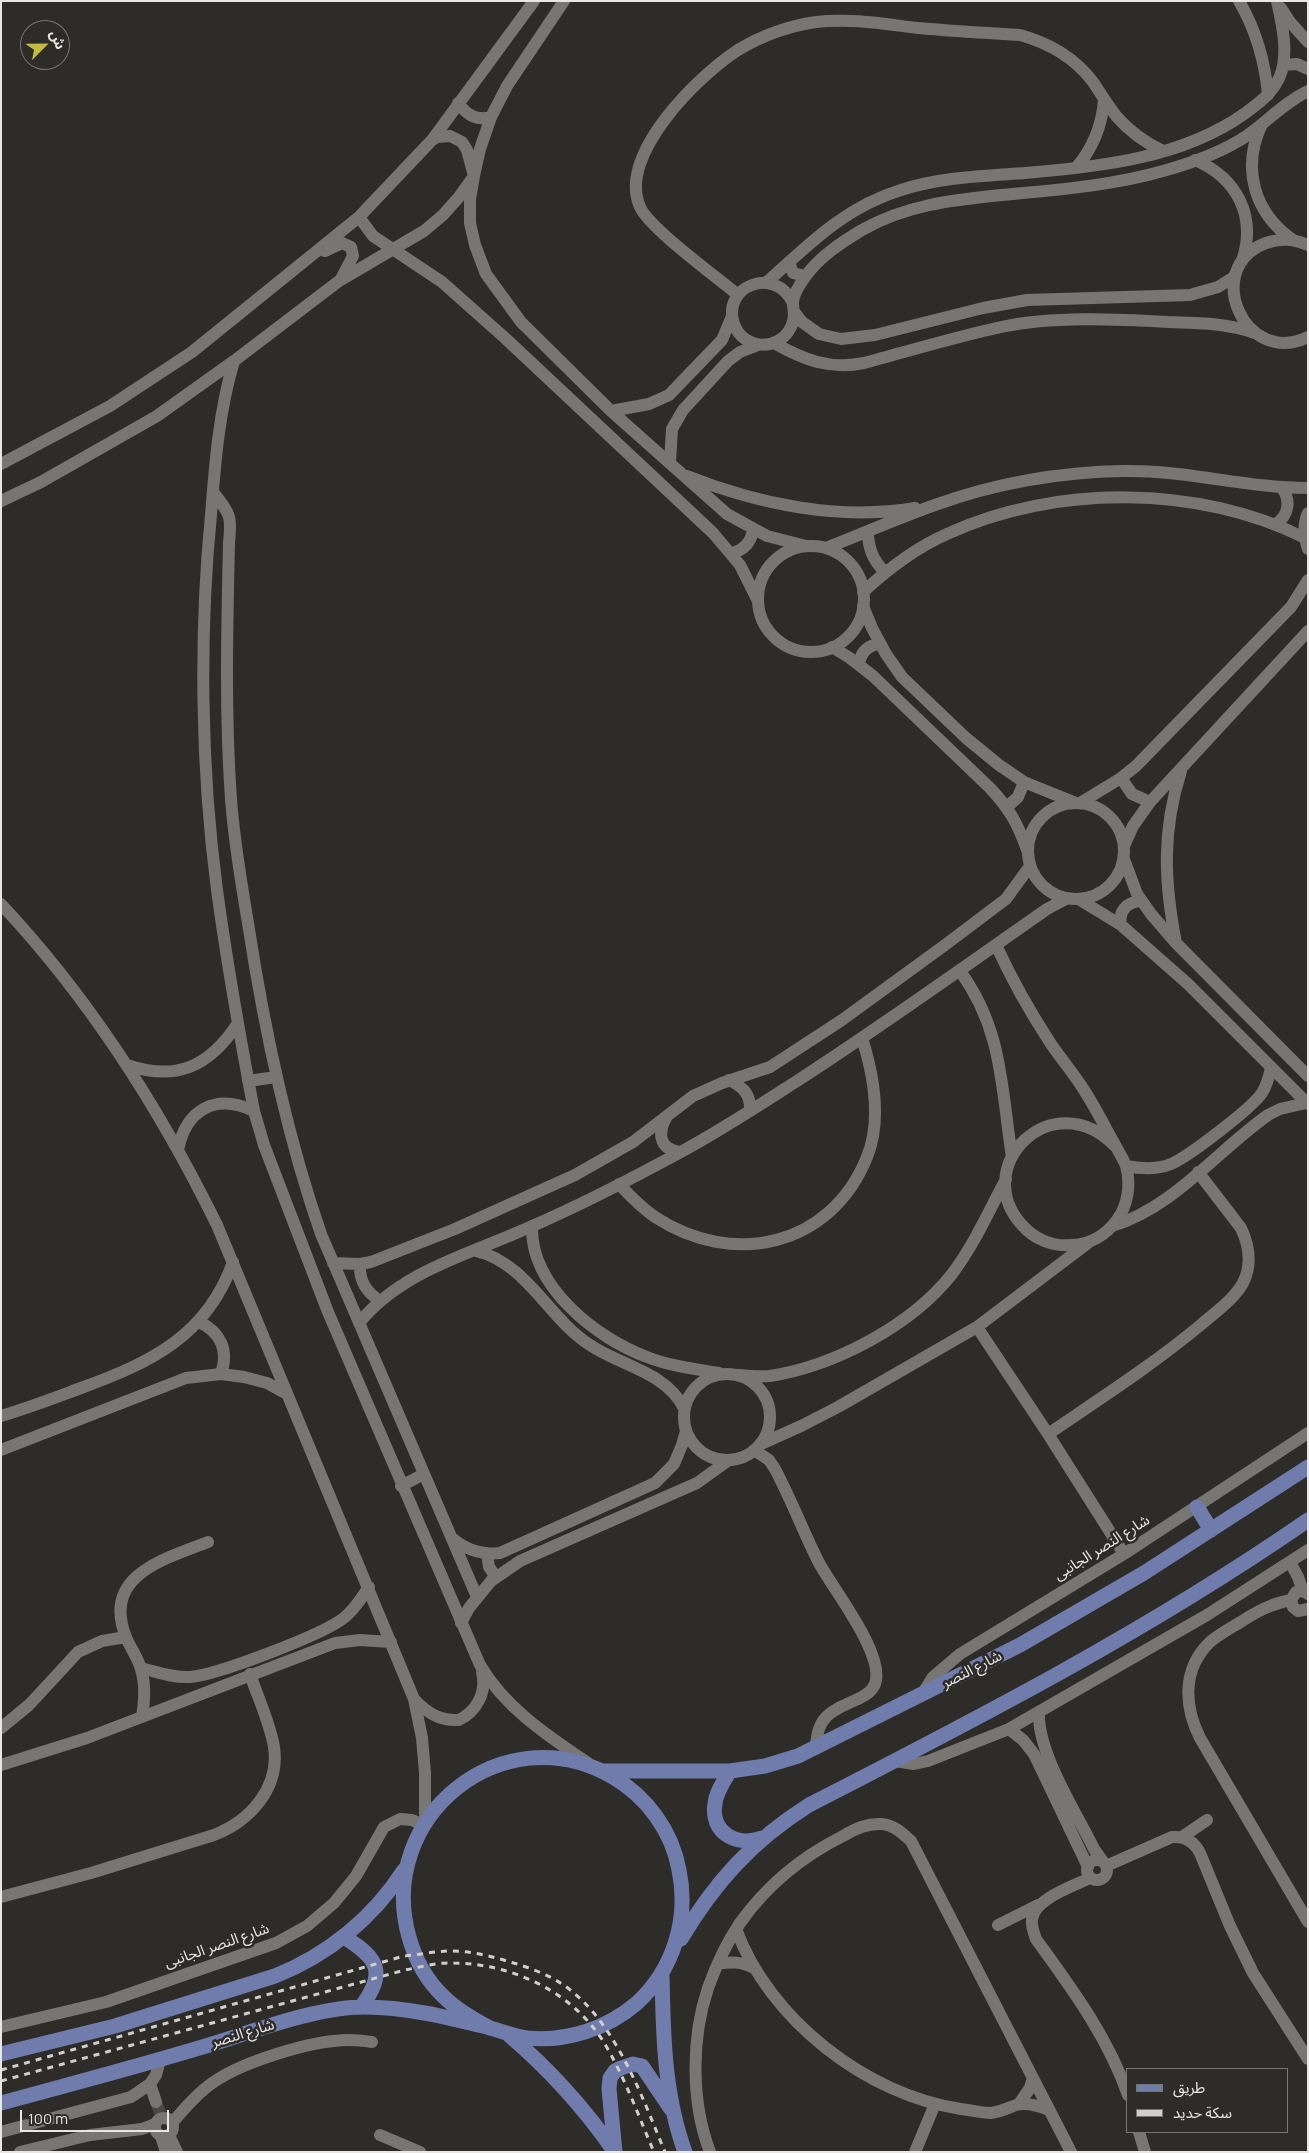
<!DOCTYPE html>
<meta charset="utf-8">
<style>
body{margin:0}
#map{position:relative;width:1309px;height:2153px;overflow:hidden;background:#2d2c29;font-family:Manrope,"Noto Sans Arabic",sans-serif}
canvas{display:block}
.frame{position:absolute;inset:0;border:2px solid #e8e7e5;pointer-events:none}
.legend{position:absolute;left:1126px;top:2068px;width:162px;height:65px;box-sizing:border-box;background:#2d2c29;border:1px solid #787774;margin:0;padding:6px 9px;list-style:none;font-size:15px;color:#e8e7e5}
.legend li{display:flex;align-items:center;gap:10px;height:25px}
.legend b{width:25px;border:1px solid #787774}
.north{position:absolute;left:20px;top:20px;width:50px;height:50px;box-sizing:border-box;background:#2d2c29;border:1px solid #787774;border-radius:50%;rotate:67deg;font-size:14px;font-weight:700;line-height:20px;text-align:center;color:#e8e7e5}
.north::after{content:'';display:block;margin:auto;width:18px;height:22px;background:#c4bc3e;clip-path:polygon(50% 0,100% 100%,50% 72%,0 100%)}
.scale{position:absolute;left:20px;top:2110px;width:149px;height:22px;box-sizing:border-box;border:2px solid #e8e7e5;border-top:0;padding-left:6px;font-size:15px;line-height:18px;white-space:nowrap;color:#e8e7e5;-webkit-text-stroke:4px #2d2c29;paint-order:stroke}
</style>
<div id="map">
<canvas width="1309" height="2153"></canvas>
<div class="frame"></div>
<ul class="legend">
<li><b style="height:6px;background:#707cac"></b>طريق</li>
<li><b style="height:6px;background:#d0cfcd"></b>سكة حديد</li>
</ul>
<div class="north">ش</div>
<div class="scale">100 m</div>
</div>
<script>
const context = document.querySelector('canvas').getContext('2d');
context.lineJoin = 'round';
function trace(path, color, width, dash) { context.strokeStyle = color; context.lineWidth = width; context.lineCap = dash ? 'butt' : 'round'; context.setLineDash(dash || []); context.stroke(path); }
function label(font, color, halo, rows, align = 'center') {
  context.font = font + ' Manrope,"Noto Sans Arabic",sans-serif'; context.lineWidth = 5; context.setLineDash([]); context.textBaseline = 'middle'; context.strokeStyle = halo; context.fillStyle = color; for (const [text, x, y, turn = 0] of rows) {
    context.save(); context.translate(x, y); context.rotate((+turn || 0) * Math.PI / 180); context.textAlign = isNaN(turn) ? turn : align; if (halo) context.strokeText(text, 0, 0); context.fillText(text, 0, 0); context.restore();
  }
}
trace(new Path2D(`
 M156 2102 161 2115`), '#494845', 12, [12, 6]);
trace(new Path2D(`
 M1239 1C1256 30 1265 62 1268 95
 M1281 8 1290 22 1308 42
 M1283 65 1297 64 1308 69
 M458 103C467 115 476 121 491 117
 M1262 124C1241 168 1254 213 1293 240
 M432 140 437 137 450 136 462 142 467 150 474 176 470 199V223L475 245 486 274 521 322 611 411 727 514 767 536 806 546
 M1195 160C1237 178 1257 216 1242 261
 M1076 168C1093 148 1102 126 1104 100
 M359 217 373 236 442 282 505 338 713 533 740 565 758 601
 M1308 245C1295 239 1280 238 1266 243 1201 267 1244 368 1308 337
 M325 251 342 243 351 247 353 256 341 279
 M789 262 793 273 805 276
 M766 283C809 244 845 207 901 190 941 177 983 176 1025 173 1099 167 1182 158 1244 114 1259 103 1273 93 1280 76 1289 54 1282 24 1277 1
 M738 295C718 278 649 228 640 207 617 155 698 76 738 50 761 36 789 26 816 22 850 18 884 24 918 28 952 31 986 33 1020 35 1049 43 1075 58 1093 82 1101 94 1108 106 1117 117 1130 132 1146 143 1163 151
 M793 303C775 265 721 286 734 324 743 350 779 352 791 327 795 319 794 313 793 305 792 296 800 284 805 277 819 257 842 242 862 230 906 205 952 200 1001 195 1054 190 1111 186 1163 171 1192 163 1223 152 1248 135 1269 120 1285 102 1308 91
 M795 313 802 322 819 334 841 339 875 335 983 308 1027 300 1190 295 1218 287 1234 277 1237 270
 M774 343C804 360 830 370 864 363 909 351 955 337 1001 327 1052 316 1116 319 1168 322 1198 323 1227 323 1255 333
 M234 361C219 411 215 463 211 515 199 636 201 769 217 890 227 964 240 1037 254 1111L264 1145 328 1312 480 1665C505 1708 548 1736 588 1763
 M611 411 649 404 669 395 722 340 732 316
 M670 462 672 429 683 410 728 361 740 352 758 345
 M1 464 110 406 192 352 359 217 432 140 534 1
 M687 476C758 504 839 521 915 508
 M213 492C230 514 232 515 229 543 227 629 225 714 231 799 234 841 241 882 248 923 264 1028 286 1133 321 1234L477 1597
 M1 501 41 482 157 416 234 361 339 281 424 231 443 215 459 197 474 176 480 149 491 117 507 86 564 1
 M1308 513C1303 524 1304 537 1308 549
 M1276 524C1289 515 1291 500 1282 488
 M868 532C868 548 873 561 885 572
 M758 599a53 53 0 1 1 106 0a53 53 0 1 1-106 0Z
 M826 548C862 534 898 518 935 505 996 483 1059 472 1124 471 1185 470 1246 488 1308 488
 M732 553C744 550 751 542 753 530
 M863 592C888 569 915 548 947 534 1055 484 1200 485 1305 538
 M863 606 872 628 886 654 902 677 966 738 999 765 1024 782 1076 803
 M832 647 850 658 873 676 990 788C1009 808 1018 824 1027 850
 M859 664C861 652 868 645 880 644
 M1121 778 1132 794 1150 802
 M1028 851a48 48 0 1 1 96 0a48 48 0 1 1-96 0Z
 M1080 803 1121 778 1136 766 1291 607 1308 580
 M1007 807 1018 797 1024 782
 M1124 846 1133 826 1150 802 1308 631
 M1124 859 1137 894 1151 914 1176 943 1308 1076
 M1080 900 1121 925 1188 984 1308 1104
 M1 904C90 999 160 1109 217 1225L414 1699 422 1738 425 1773V1822
 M1121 925C1118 911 1127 902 1141 901
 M1176 943C1164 881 1162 831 1181 771
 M996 945C1012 980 1030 1012 1051 1044 1062 1060 1074 1074 1084 1090 1095 1107 1104 1125 1114 1143 1118 1151 1123 1158 1126 1166 1131 1184 1128 1205 1117 1220 1106 1235 1090 1244 1072 1245 1053 1247 1034 1239 1022 1225 969 1167 1052 1082 1115 1146
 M960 971C1003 1030 1001 1087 1012 1157
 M127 1065C177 1082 210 1066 238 1023
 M729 1080C743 1087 751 1094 750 1111
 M248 1081 276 1077
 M666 1118C657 1135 660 1149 680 1152
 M178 1150C186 1109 216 1093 254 1111
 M1126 1166C1141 1169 1156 1170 1171 1164 1188 1157 1252 1108 1262 1093 1267 1085 1269 1077 1271 1068
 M619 1184C630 1196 642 1208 655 1217 733 1268 831 1247 867 1157 882 1120 874 1076 862 1038
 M1112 1226C1173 1208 1217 1151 1268 1115L1280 1109 1306 1103
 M532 1227C531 1287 596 1338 647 1357 670 1366 694 1369 719 1373
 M476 1251C527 1263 548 1318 590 1345 621 1366 666 1372 684 1408
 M333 1263 360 1264 371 1262 455 1229 575 1175 633 1142 693 1096 722 1083 770 1067 842 1020 945 945 1006 899 1030 866
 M360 1264C359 1281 366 1292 380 1301
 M199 1322C221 1332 229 1351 221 1374
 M359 1323C402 1270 471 1254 530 1227 581 1205 631 1179 679 1153 720 1131 758 1106 797 1081 882 1026 964 967 1047 909L1066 899
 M977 1327 1048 1434 1124 1554
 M684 1417a43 43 0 1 1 86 0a43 43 0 1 1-86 0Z
 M739 1375C749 1376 760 1377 770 1376 834 1366 911 1326 952 1274 974 1245 989 1211 1006 1179
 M1 1416C28 1408 54 1398 81 1388 150 1363 207 1336 233 1262
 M1048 1434C1101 1398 1154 1364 1203 1323 1217 1311 1234 1299 1243 1283 1252 1265 1249 1245 1241 1228L1198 1172
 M761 1444 801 1426 838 1407 977 1327 1088 1243
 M1 1450 186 1378 221 1374 244 1377 267 1383 287 1394
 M754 1450 769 1460 775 1469C791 1499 803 1531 818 1561 831 1587 889 1658 874 1686 871 1692 866 1695 860 1698 834 1710 817 1714 816 1747
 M401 1486 424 1474
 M452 1538C466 1550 481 1555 500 1553L655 1483 674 1464 682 1445 686 1431
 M487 1553 489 1567 496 1577
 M1290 1562 1298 1577 1303 1591
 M1308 1594 1303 1591 1296 1592 1291 1600 1293 1607 1298 1611 1308 1609
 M1291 1600C1270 1604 1256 1612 1239 1623 1229 1629 1218 1635 1210 1642 1182 1669 1184 1706 1200 1738L1308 1922
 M461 1623 469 1608 491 1581 520 1561 697 1483 729 1460
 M141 1668C157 1672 173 1678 190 1677 217 1675 325 1634 345 1617 355 1609 362 1597 369 1587
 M921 1696 933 1677 960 1654 1124 1554 1308 1433
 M414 1699C427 1713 440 1721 459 1720 477 1711 487 1692 482 1672
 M1039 1712C1037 1752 1076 1812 1094 1849L1104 1863
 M142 1717C145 1697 146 1679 138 1661 134 1652 129 1645 126 1637 101 1575 165 1559 208 1542
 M1 1728 29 1705 78 1652 102 1641 126 1637
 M1009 1729 1023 1740 1034 1754 1088 1867
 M895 1761 914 1764 928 1761 1009 1729 1207 1615 1308 1550
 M1 1765 87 1738 335 1643 360 1640 391 1642
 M1182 1837 1207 1820
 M1087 1870a10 10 0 1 1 20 0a10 10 0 1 1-20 0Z
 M1106 1866 1172 1837C1185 1836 1194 1841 1200 1853L1230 1926 1253 1973 1308 2059
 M1090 1878C1074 1886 1033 1899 1032 1920 1031 1926 1034 1933 1036 1939 1072 1989 1108 2037 1128 2095
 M1 1897 91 1873 214 1835C250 1821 280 1788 274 1747 270 1723 258 1698 250 1674
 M998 1925 1038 1905
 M736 1929C769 2019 866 2095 961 2109 970 2110 981 2113 991 2113 1000 2112 1008 2108 1016 2105 1027 2102 1039 2106 1049 2110
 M718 1964C732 1961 741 1962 754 1968
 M1 2027 106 2002 276 1943 307 1926 334 1903 356 1876 384 1827 400 1819 412 1820 423 1825
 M150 2084 156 2102
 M1019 2104 1030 2088 1033 2078
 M155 2127a9 9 0 1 1 18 0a9 9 0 1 1-18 0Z
 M172 2123C183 2110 194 2097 207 2087 236 2063 312 2040 349 2040 357 2040 365 2041 372 2042
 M1 2132 131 2097 150 2084 156 2075 160 2060
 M1139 2132 1145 2152
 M169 2135 177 2152
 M380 2135 420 2152
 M161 2136 166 2152
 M20 2152 90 2135 142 2129 155 2124
 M710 2152C691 2102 691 2039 708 1988 716 1966 727 1942 740 1923 767 1885 801 1857 843 1836 855 1829 867 1823 882 1824 894 1825 902 1833 911 1841L1071 2152
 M915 2152 935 2104`), '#777672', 12);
trace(new Path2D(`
 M1197 1507 1211 1530
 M603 1771H730L765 1766 798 1756 1020 1645 1144 1573 1308 1467
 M730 1771C724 1781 716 1792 715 1804 710 1833 737 1847 762 1838
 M344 1937C378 1958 387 1972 361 2007
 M681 1939C715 1882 752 1841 809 1805 979 1718 1151 1629 1308 1520
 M662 1973C663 2033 664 2095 685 2152
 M509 2035C551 2071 583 2106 614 2151
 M1 2054 115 2026 275 1976C328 1955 373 1918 404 1870
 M1 2103C71 2084 140 2066 209 2045 255 2031 317 2007 364 2007 405 2007 447 2017 487 2027 501 2031 513 2036 527 2038 566 2042 607 2029 637 2003 674 1969 689 1918 679 1870 672 1831 647 1797 613 1777 503 1713 375 1817 409 1937 415 1959 427 1981 444 1997 457 2010 473 2019 490 2028
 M615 2152 609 2089 610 2078 615 2071 621 2068 633 2064 642 2066 671 2109`), '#707cac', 15);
trace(new Path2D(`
 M1 2070 404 1956C419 1955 435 1951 450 1951 470 1951 491 1956 510 1962 528 1967 547 1974 562 1984 615 2019 642 2097 665 2152
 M1 2081 405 1970C421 1967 438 1962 454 1963 512 1964 571 1991 603 2041 624 2075 638 2115 654 2152`), '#d0cfcd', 3, [6, 6]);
label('15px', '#e8e7e5', '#2d2c29', [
 ["شارع النصر الجانبى",1102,1548,-32],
 ["شارع النصر",972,1670,-27],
 ["شارع النصر الجانبى",217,1946,-19],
 ["شارع النصر",243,2034,-17]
]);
</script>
